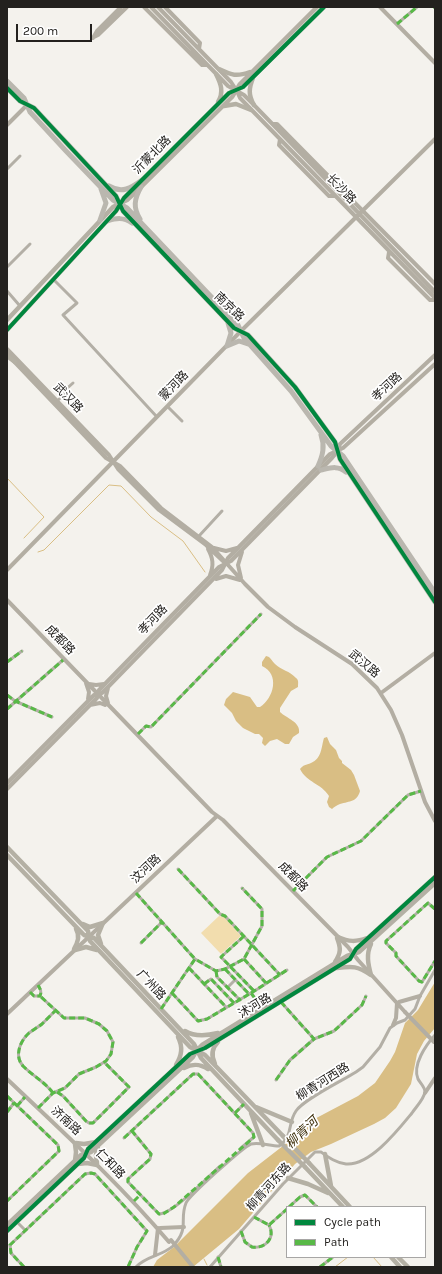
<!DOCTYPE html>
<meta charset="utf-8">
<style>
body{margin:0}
#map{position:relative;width:442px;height:1274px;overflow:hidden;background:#f4f2ed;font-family:Karla,sans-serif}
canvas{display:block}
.frame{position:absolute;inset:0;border:8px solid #23211e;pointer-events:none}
.legend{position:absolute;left:286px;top:1206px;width:140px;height:52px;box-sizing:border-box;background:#fff;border:1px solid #a7a6a5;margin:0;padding:5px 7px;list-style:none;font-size:12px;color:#23211e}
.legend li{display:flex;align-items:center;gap:8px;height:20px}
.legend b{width:20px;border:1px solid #a7a6a5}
.scale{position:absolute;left:16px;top:24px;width:76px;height:18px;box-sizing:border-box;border:2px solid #23211e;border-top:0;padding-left:5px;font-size:12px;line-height:14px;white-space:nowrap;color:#23211e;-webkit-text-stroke:3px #fff;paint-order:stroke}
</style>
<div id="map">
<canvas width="442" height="1274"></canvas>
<div class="frame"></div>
<ul class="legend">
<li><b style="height:5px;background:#00873e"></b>Cycle path</li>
<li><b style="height:5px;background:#58b947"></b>Path</li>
</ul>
<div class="scale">200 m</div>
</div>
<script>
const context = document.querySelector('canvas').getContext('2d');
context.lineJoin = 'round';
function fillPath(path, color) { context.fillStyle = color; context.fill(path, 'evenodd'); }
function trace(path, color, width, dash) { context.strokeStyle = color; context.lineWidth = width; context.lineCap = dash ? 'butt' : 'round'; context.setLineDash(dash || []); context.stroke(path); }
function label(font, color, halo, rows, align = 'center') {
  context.font = font + ' Karla,"Noto Sans SC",sans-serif'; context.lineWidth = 3.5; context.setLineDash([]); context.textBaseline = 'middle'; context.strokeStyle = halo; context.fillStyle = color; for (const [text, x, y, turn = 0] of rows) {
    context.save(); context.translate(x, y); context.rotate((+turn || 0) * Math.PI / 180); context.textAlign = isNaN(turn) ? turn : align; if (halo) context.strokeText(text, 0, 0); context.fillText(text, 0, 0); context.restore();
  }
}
fillPath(new Path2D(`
 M219 916 224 917 241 936 221 954 201 933Z`), '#f2ddae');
fillPath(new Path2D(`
 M266 656C271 657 271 660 275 664 281 670 290 671 296 678 299 680 298 683 298 687L291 691 280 708V712C286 718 301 722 299 733L293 737 289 744H285L277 739 270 741 265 746 262 743 263 738 259 734H255L243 728 236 721 232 713 224 705 226 699 233 692 250 697 257 707H260C274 698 280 674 262 666V662Z
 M327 737 330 744 336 750 339 758 342 761V763L351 770 354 775 360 791C357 802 350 801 340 804 337 805 334 807 332 809L329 807 327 802 329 796C321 783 307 783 300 769 303 765 306 765 311 763 322 758 321 748 324 738Z
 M435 982V1028L424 1041 417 1054 411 1084 396 1108 385 1118 374 1124 331 1144 311 1152 295 1164 239 1229 193 1267H153L157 1260 174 1247 248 1173 297 1135 305 1124 358 1096 375 1083 390 1061 395 1052 405 1023 418 1010Z`), '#d9be84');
trace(new Path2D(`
 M7 478 44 517 24 538
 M38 552 44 550 109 485 121 486 151 517 183 541 205 572
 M373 1257 382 1267
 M204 1259 207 1265
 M335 1267 348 1257`), '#d9be84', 1);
trace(new Path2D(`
 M434 7 435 8
 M397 24 417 7
 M7 169 20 156
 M7 267 30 244
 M53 279 77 303 63 315 157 417
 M7 291 20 306
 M57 401 66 393 64 391 73 383
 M168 407 182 421
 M199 536 222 511
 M7 662 22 651
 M7 695 15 701 52 717
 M7 709 63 660
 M138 734 146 726 151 727 261 614
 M178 869 220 914 225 916 280 975
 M293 891 327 857 361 841 408 795 421 791
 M136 893 195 959
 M435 909 428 903 386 941V943L396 953V956L419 981 422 982 435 961
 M244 936 221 957 254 991
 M141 943 162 922
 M244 959 266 983
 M189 968 226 1007
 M225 969 249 994
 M216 971 217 977 240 1000
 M204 984 211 979 234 1003
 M228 987 235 980
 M30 992 34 996H40C42 991 40 989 38 985
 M253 992 287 970
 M172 993 198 1021 207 1019 251 993 262 1008
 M281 1002 314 1039 334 1031 362 1005 366 996
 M161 1009 195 959 216 971 225 969 244 959 262 926V909L242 888
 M276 1080 290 1060 314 1039
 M57 1092 63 1096 86 1121 89 1123H93L129 1087 104 1062
 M53 1093C45 1082 33 1076 23 1066 14 1056 20 1041 29 1033 33 1030 38 1027 42 1024 46 1020 51 1015 55 1011
 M7 1096 58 1145 59 1151 7 1201
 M17 1106 25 1097
 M38 1108 53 1093 65 1088 79 1074 96 1067 106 1061 111 1054 113 1042 107 1031 99 1024 85 1018H64L40 996
 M7 1112 14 1103
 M235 1113 244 1104
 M132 1131 151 1154 150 1159 128 1179V1182L159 1214C173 1214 208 1177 220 1166
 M124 1138 193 1074H198L253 1133 254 1137 241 1148
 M289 1207 300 1197 305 1195 317 1207
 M254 1217 269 1225 287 1209
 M17 1222 25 1230
 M241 1231 245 1242 252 1247C265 1249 276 1238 269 1225
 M218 1257 221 1267
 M24 1267 11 1253 10 1245 85 1174 91 1173 95 1174 147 1231 137 1247 128 1267
 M136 1267C146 1256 162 1256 173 1246 190 1228 179 1220 186 1203 189 1196 243 1147 251 1144 260 1142 270 1146 279 1146 294 1135 287 1124 296 1111 304 1099 342 1081 356 1072L363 1067 380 1047 390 1028 397 1023 405 1020 415 1009 420 996 435 970
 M210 1267 283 1184 315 1152H321C328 1157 336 1163 346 1164 370 1166 398 1130 412 1113 416 1107 424 1099 425 1092 425 1087 420 1083 418 1079 412 1065 426 1045 435 1035
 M320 1267 333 1257`), '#b3afa6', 3);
trace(new Path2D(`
 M144 7 202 65H207
 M151 7 228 86 244 95 254 105 435 292
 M158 7 231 82 237 91 240 98 435 298
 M165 7 200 43 199 49
 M380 7 435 63
 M92 38 98 35 127 7
 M93 38 97 31 121 7
 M273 124H277L435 284
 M7 125 27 105
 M280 139 279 145 329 196H334
 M389 252 388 258 430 300H435
 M7 349 109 455 118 469 159 510 206 545 224 562
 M7 354 106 458 120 466 161 508 212 547 245 584 268 607 295 627 352 664 377 688 391 710 402 735 425 802 435 821
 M214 548 226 551 237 548
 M208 549C213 558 214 565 210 575
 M7 570 241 331 435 139
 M241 578 238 565 242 552
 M216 579 226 576 240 580
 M7 600 212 812 223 820 348 947 358 960 405 1012
 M86 683 89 692 88 699
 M89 684 96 685 104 684
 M381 693 435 653
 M108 703 106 696 108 688
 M90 705 100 703 105 705
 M7 783 94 695 102 693 109 686 222 570 228 558 330 454 343 448 435 364
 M7 789 97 698 99 690 219 567 231 561 332 458 338 451 340 444 435 355
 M399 1002 420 996
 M7 1014 217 816
 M393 1025 396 1018 397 1003
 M7 1079C63 1132 119 1183 169 1242
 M425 1093 435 1078
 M160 1228 184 1227
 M155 1255 158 1228`), '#b3aea3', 4);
trace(new Path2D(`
 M219 69C232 75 236 77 250 72
 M216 74C221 84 224 92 218 102
 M253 78C249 88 248 95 254 105
 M224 106 236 104 251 110
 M7 320 113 207 127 200 141 187 232 97 240 84 317 7
 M7 330 116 211 124 198 229 93 243 87 324 7
 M7 356 15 362
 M7 847 88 931 90 941 190 1047 205 1055 283 1136
 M7 855 84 935 94 938 194 1044 201 1058 278 1140
 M83 924 90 927 103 923
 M338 937C349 942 356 942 367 938
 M101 944 98 935 103 923
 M371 944C366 954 368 964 371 975
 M74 949C78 942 80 936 76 929
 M75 950 86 947 97 950
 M335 962C341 953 341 948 337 938
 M337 968C353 966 357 966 371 975
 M185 1031C195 1037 206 1036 218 1033
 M215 1064C211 1056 212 1048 218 1042
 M176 1065C182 1055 183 1047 178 1037
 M184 1068C193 1063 200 1064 208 1069
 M256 1107 292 1122
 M251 1113 263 1145
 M76 1143 84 1144 96 1142
 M325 1154 331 1186
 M75 1161 76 1152 75 1144
 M309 1163 350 1207
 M78 1164 87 1163 97 1165
 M97 1164 96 1155 98 1146
 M305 1167 343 1207
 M288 1178 308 1184 328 1193
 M7 1225 81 1155 91 1152 193 1057 197 1050 202 1045 347 956 359 952 435 883
 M7 1231 84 1158 88 1149 190 1054 205 1048 350 959 356 949 435 877
 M391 1257 400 1267
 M398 1257 408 1267`), '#b4b0a4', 4.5);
trace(new Path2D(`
 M7 81 24 98 30 112 66 151 113 200 127 208 238 325 244 338 291 391 331 446 343 456 435 593
 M7 88 20 101 34 108 116 196 123 211 234 328 248 335 295 387 335 442 340 459 435 602
 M109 186C122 194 131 188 142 180
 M140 219C133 208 134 199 141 187
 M100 220 106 203 101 189
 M107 221C117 218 123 217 132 223
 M227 346 231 333 228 323
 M227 346 239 341 248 344
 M318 466C323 455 325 446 321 435
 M321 470C330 468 338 465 346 472`), '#bab7af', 5);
trace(new Path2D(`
 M405 1012 434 1042
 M171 1240 193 1267`), '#b3aea3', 4);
trace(new Path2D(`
 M283 1136 309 1163
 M278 1140 305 1167`), '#b4b0a4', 4.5);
trace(new Path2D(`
 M434 7 435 8
 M397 24 417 7
 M7 662 22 651
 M7 695 15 701 52 717
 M7 709 63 660
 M138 734 146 726 151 727 261 614
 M178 869 220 914 225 916 280 975
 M293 891 327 857 361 841 408 795 421 791
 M136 893 195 959
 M435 909 428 903 386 941V943L396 953V956L419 981 422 982 435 961
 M244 936 221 957 254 991
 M141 943 162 922
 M244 959 266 983
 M189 968 226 1007
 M225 969 249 994
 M216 971 217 977 240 1000
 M204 984 211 979 234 1003
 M30 992 34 996H40C42 991 40 989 38 985
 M172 993 198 1021 207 1019 251 993 262 1008
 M251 993 287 970
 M281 1002 314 1039 334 1031 362 1005 366 996
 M161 1009 195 959 216 971 225 969 244 959 262 926V909L242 888
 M276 1080 290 1060 314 1039
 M57 1092 63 1096 86 1121 89 1123H93L129 1087 104 1062
 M53 1093C45 1082 33 1076 23 1066 14 1056 20 1041 29 1033 33 1030 38 1027 42 1024 46 1020 51 1015 55 1011
 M7 1096 58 1145 59 1151 7 1201
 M17 1106 25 1097
 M38 1108 53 1093 65 1088 79 1074 96 1067 106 1061 111 1054 113 1042 107 1031 99 1024 85 1018H64L40 996
 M7 1112 14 1103
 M235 1113 244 1104
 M124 1138 193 1074H198L253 1133 254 1137 174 1207 163 1214H159L128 1182V1179L150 1159 151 1154 132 1131
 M134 1201 140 1195
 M289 1207 300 1197 305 1195 317 1207
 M254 1217 269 1225 287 1209
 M241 1231 245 1242 252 1247C265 1249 276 1238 269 1225
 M218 1257 221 1267
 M24 1267 11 1253 10 1245 85 1174 91 1173 95 1174 147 1231 137 1247 128 1267
 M320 1267 333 1257`), '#58b947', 3, [6, 3]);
trace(new Path2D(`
 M7 88 20 101 34 108 116 196 123 211 234 328 248 335 295 387 335 442 340 459 435 602
 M7 330 116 211 124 198 229 93 243 87 324 7
 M7 1231 84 1158 88 1149 190 1054 205 1048 350 959 356 949 435 877`), '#00873e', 4);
label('12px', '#23211e', '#fff', [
 ["沂蒙北路",152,155,-45],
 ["长沙路",341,189,46],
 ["南京路",229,307,44],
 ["蒙河路",174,386,-46],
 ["孝河路",387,387,-43],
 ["武汉路",68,398,46],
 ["孝河路",153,620,-46],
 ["成都路",60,640,46],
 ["武汉路",364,664,40],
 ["汶河路",146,869,-43],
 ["成都路",293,877,46],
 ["广州路",151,985,47],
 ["沭河路",255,1006,-31],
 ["柳青河西路",323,1082,-32],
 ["济南路",66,1121,43],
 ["仁和路",110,1164,46],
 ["柳青河东路",269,1187,-48]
]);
label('italic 13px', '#3a2b06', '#fff', [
 ["柳青河",302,1133,-43]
]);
</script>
